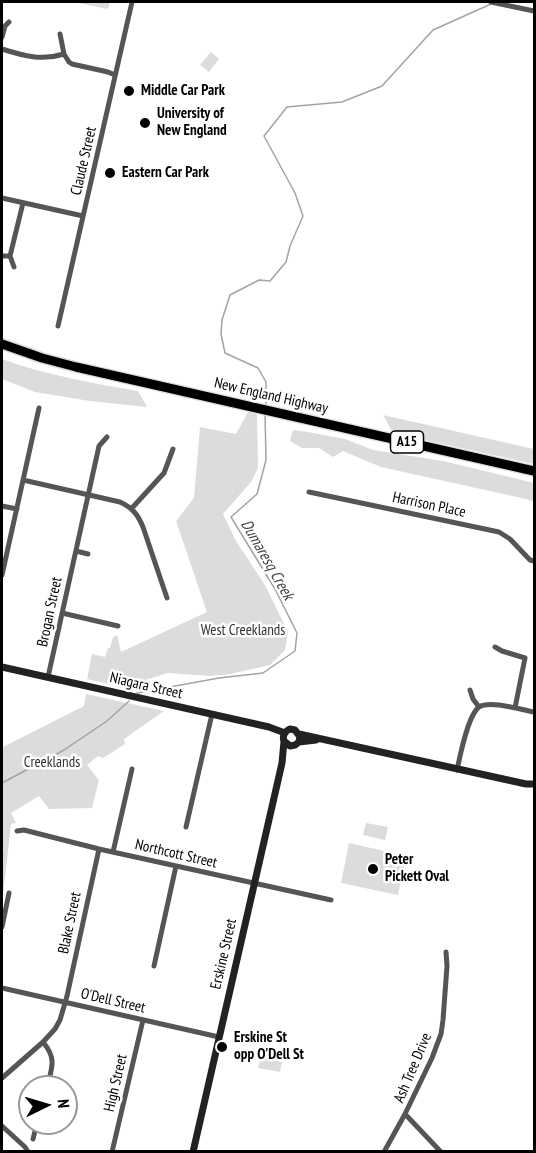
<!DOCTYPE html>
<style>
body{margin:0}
#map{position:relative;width:536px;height:1153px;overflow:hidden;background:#fff;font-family:"PT Sans Narrow",sans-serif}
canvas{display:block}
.frame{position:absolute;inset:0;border:3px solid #000;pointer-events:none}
.north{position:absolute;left:18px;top:1075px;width:60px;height:60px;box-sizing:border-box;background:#fff;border:2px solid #999;border-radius:50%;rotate:85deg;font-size:16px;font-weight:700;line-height:24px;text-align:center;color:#000}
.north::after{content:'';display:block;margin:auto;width:21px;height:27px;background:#000;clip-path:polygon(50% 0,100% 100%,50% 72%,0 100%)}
</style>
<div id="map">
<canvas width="536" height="1153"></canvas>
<div class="frame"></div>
<div class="north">N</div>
</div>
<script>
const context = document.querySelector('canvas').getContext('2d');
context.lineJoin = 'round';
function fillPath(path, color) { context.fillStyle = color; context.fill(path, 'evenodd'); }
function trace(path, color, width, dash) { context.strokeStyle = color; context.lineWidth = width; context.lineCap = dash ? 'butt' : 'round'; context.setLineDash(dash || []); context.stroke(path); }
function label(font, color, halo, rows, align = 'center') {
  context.font = font + ' "PT Sans Narrow",sans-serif'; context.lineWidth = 5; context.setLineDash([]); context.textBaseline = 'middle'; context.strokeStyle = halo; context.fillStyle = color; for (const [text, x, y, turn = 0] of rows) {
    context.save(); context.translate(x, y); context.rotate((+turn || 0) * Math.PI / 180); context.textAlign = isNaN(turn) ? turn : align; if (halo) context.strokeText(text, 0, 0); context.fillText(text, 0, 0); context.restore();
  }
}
fillPath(new Path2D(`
 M73 2H110L108 9Z
 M211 52 219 59 209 72 200 65Z
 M2 359C46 375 92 383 138 391L147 407 90 401 35 392 2 379Z
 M249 410 257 412 258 468 251 482 223 514 236 541 265 585 288 632 285 650 270 665 230 674 210 676 168 673 145 680 137 690 87 679 92 654 105 657 108 648H110L113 637 117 635 121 652 207 612 176 521 194 498 200 427 236 434Z
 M383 415 534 449V464L393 433Z
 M293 430 308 432 345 439 373 450 443 461 534 483V502L526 499 381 467 343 451 333 457 319 448H302L290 441Z
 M86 694 164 711 124 739 125 744 103 758 98 756 87 765 99 780 92 808 49 809 39 796 11 813 16 823 11 824 3 896 2 895V747H3L84 706Z
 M366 823 388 827 385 840 363 835Z
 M349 843 406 856 398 895 341 883Z
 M261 1057 282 1062 280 1072 258 1068Z`), '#dcdcdc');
trace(new Path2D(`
 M266 405V382L258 368 225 353 221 334 222 320 230 295 259 280 270 281 286 262 290 246 303 216 295 193 264 136 287 107 342 102 382 86 433 30 491 4
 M137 693 219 678 263 673 295 651 297 633 275 589 231 517 257 494 266 460 265 413
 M2 783 64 750 107 721 129 701`), '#a3a3a3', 1.5);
const highway = new Path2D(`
 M2 344 42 358 76 367 534 471`);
trace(highway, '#dbdbdb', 12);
trace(new Path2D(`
 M491 2 534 11
 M60 34 64 54
 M2 37 5 26 9 22
 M2 49C24 56 42 61 64 54L69 62 72 64 108 72 115 75
 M2 198 83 216
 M2 256H10
 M14 267 10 256 23 203
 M58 326 132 2
 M23 480 120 502C133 508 138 515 143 527L167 598
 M309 492 499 532 510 539 530 560 534 561
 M2 506 17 509
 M132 508 164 473 173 449
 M76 551 88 554
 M2 575 39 408
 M62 613 118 626
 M495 647 502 651 525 658 515 708
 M48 677 99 446 107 437
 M470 690 473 699 479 707
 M457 770C460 756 468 715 479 707 490 700 522 710 534 712
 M186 827 212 714
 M17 831 24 830 99 849 331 900
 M113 852 132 769
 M2 927 9 893
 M154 966 176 866
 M2 988 219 1037
 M43 1042C57 1059 52 1067 47 1087
 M2 1078 43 1042 55 1029 60 1020 67 996 99 849
 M405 1114 441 1152
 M2 1126 25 1147 28 1152
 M33 1139 37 1123
 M112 1152 143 1020
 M384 1152 405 1114 432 1058 441 1034 443 1020 447 966 446 952`), '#555', 5);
trace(new Path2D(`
 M2 667 269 727 285 733
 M299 734 526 784H534
 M299 742 300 737 295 730 290 729C285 731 282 736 284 741L290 746 295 745 299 742 316 740
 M193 1152 282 763 284 741`), '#222', 7);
trace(highway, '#000', 9);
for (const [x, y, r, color] of [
 [129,91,6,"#000"],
 [145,123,6,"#000"],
 [110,173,6,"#000"],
 [373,869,6,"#000"],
 [222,1047,6,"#000"]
]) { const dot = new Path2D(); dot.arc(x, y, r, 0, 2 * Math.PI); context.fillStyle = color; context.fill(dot); trace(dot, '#fff', 2); }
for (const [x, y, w] of [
 [407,442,33]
]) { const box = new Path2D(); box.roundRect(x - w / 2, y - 11, w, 22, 4.5); context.fillStyle = '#fff'; context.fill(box); trace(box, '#000', 1.5); }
label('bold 14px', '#000', null, [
 ["A15",407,442]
]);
label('bold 15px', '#000', '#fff', [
 ["Middle Car Park",141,91],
 ["University of",157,114],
 ["New England",157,131],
 ["Eastern Car Park",122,173],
 ["Peter",385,860],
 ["Pickett Oval",385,877],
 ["Erskine St",234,1038],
 ["opp O'Dell St",234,1055]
], 'left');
label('15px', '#000', '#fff', [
 ["Claude Street",84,161,-77],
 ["New England Highway",271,396,13],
 ["Harrison Place",429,505,12],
 ["Brogan Street",50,612,-78],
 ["Niagara Street",146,686,13],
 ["Northcott Street",176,854,13],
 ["Blake Street",70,923,-78],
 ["Erskine Street",224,954,-77],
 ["O'Dell Street",113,1001,13],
 ["Ash Tree Drive",413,1068,-67],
 ["High Street",116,1083,-77]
]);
label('15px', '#333', '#fff', [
 ["West Creeklands",243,631],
 ["Creeklands",52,763]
]);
label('italic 16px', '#444', '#fff', [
 ["Dumaresq Creek",267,560,60]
]);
</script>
